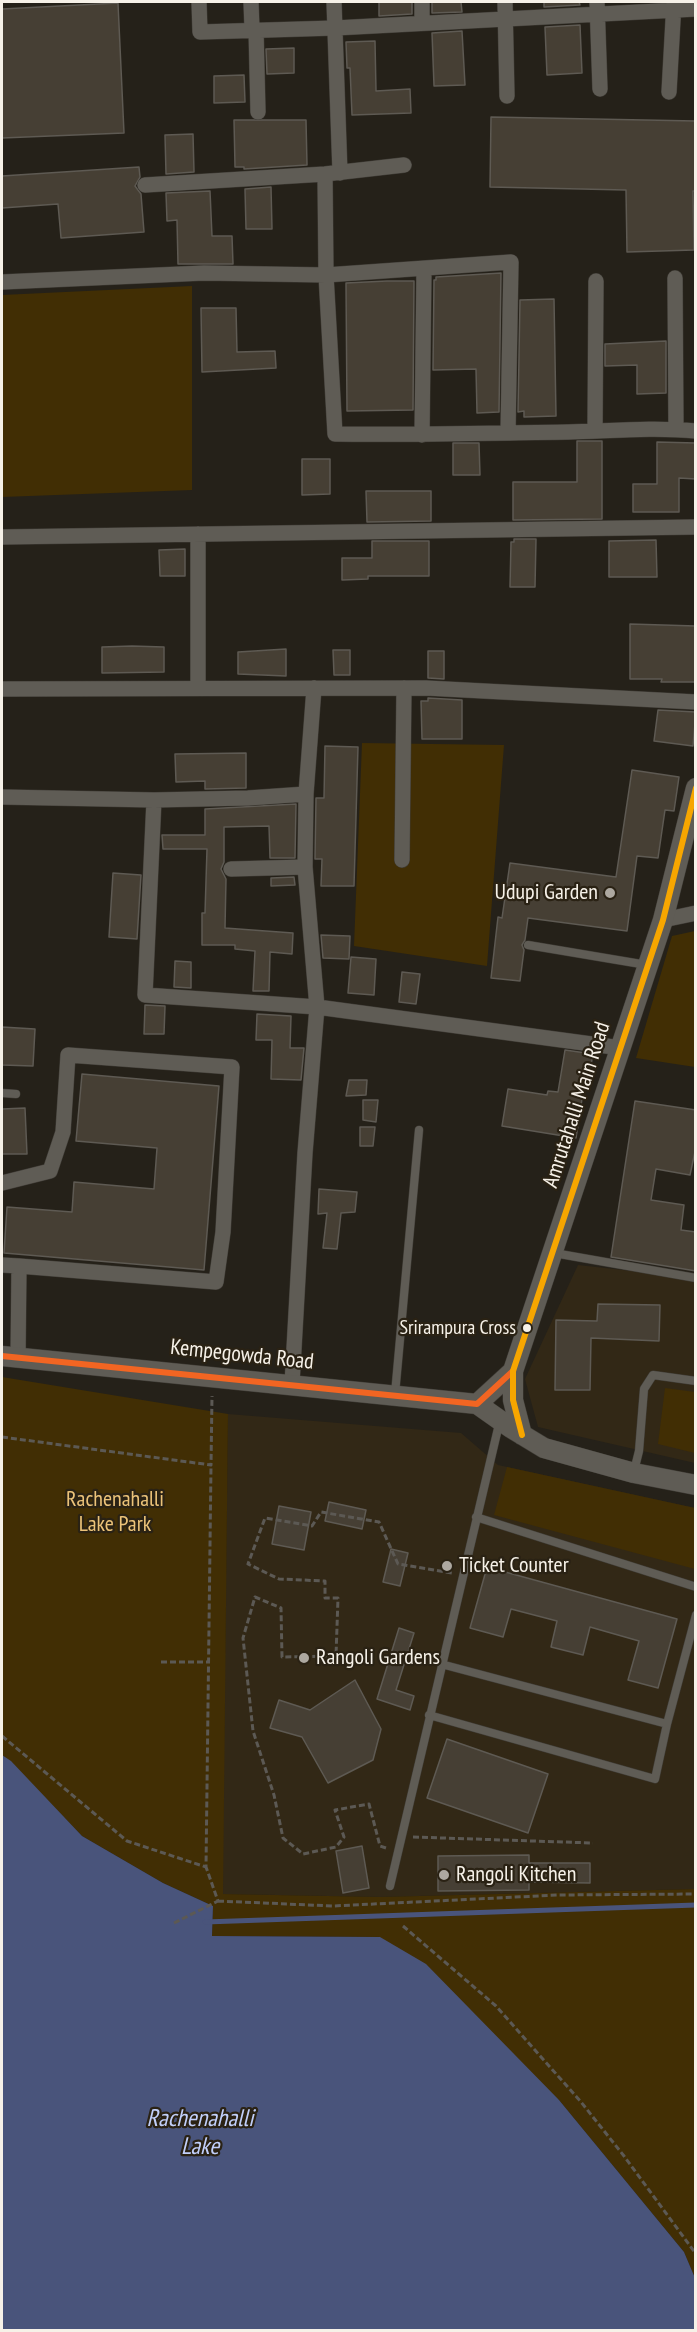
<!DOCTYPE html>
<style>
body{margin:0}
#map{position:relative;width:697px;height:2332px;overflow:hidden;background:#252119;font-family:"PT Sans Narrow",sans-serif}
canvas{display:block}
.frame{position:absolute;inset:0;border:3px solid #f6f1e8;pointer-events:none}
</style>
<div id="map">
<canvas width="697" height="2332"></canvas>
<div class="frame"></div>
</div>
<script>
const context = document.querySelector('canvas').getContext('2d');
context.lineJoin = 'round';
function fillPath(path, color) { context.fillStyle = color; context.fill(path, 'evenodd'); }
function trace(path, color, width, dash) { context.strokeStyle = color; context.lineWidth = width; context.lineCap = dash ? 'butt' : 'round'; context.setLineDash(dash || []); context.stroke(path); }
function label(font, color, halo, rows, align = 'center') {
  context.font = font + ' "PT Sans Narrow",sans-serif'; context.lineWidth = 4.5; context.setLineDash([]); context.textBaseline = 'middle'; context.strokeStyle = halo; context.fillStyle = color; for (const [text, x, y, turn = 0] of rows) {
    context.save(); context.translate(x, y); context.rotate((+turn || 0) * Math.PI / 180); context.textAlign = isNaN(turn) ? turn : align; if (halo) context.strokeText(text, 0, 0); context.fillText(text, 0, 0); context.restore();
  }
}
fillPath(new Path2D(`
 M578 1265 695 1278V1463L538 1427 525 1379Z
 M228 1414 461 1433 498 1465 695 1508V1889L380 1897 222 1894Z`), '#322816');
fillPath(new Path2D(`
 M192 286V490L2 497V295Z
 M362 743 504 745 487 966 354 946Z
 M695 931V1067L636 1058 672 936Z
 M2 1377 228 1414 223 1894 380 1897 695 1889V2278L684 2252 559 2100 380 1937 212 1936 213 1906 163 1883 82 1836 11 1762 2 1755Z
 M665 1388 695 1392V1453L658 1444Z
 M507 1467 695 1508V1569L494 1515Z`), '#412e04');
fillPath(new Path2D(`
 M2 1755 11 1761 82 1836 163 1883 213 1906 212 1936 380 1937 426 1964 559 2100 684 2252 695 2278V2330H2Z`), '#49547b');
trace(new Path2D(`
 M205 1922 696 1905`), '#49547b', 5);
const building = new Path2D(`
 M379 2H412V14L379 16Z
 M432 2H461L462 12 432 13Z
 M544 2H579L580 5 544 7Z
 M118 3 124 133 2 138V9Z
 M580 25 582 73 547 75 545 27Z
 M462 31 465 85 434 86 432 33Z
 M375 41 376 91 410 89 411 113 352 115 350 68H347L346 42Z
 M294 48V73L267 74 266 49Z
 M244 75 245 102 214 103V76Z
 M491 117 696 121V191H693L694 250 627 252 626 190 490 187Z
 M234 120H306L307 165 244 169V167H235Z
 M193 134 194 172 166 174 165 135Z
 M139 167 140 177 135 186 141 194 144 232 61 238 58 204 2 208V176Z
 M271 187 272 229H246L245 189Z
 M210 191 212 236H232L233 264H178L177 220 167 221 166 193Z
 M501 273 499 412 477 413 476 369 433 370 434 280H436V277Z
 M387 281H414L413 410 347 411 346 283Z
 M554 299 556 416 524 417V411L518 412 520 300Z
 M201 308H236L237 352 275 351 276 368 202 372Z
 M666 341V393L637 394V365L605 366V344Z
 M577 441H602V519L513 520V482H577Z
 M657 442 696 443V479L679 478V512H633V484H657Z
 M453 443H479L480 475H453Z
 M302 459H330V494L302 495Z
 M366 491H431V521L367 522Z
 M514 539H536L535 587H510L511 542H514Z
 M656 540 657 577H609V541Z
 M372 541H429V576H368V579L342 580V558H372Z
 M185 549V576H160L159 550Z
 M630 624 696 626V682H661L662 679H630Z
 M132 646 164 647V672L102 673V647Z
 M286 649V676L238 674V652Z
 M333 650H350V675H334Z
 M428 651H444V679L428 678Z
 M428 698 462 700V739H422L421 701H428Z
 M658 710 696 712 693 746 654 741Z
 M325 746 358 747 354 886H321L322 859H315L316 798H324Z
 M246 753V788L205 789V781L176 782 175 754Z
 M632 770 679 777 674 811 665 810 658 858 637 856 627 931 528 918 525 940 522 945 524 950 520 981 491 978 498 917 502 918 510 863 616 877Z
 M296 804 295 858H270L269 826 224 827V862L221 869 226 879 225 928 293 933 292 954 270 952 269 991H253L255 951 235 949V945H202V913H205L207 849H163L162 835H205V809Z
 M113 873 141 875 137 939 109 937Z
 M294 877 295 885 271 886V878Z
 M321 935 350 936 349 959 323 958Z
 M351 957 376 959 374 995 348 993Z
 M175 961 191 962V988L174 987Z
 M402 972 420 974 416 1004 399 1002Z
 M145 1005 165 1006 164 1034H144Z
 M257 1014 291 1016 290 1048H304L301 1080 271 1079 272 1040H256Z
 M2 1027 35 1029 33 1066 2 1065Z
 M565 1050 593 1054 587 1086H584L576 1138 502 1126 508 1089 547 1095 548 1091 558 1092Z
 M82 1074 219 1086 204 1270 4 1253 7 1207 72 1212 74 1182 154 1189 157 1148 76 1141Z
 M349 1080H367L366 1095 346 1096Z
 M363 1100H378L376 1122 363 1120Z
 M635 1101 696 1110V1147L690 1175 656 1169 651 1200 684 1205 681 1230 696 1232V1271L611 1257Z
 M25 1108 27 1154H2V1109Z
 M360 1127H375L373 1146H360Z
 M319 1189 357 1192 355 1212 341 1213 337 1249 323 1248 327 1213 318 1214Z
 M598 1304 660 1305 659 1341 591 1338 590 1390H555L556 1320 597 1321Z
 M329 1502 366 1510 362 1529 325 1521Z
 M279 1506 311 1512 304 1550 272 1544Z
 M391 1549 408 1553 400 1586 383 1582Z
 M487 1567 677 1619 658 1688 628 1680 639 1641 590 1627 583 1655 551 1647 557 1621 511 1609 503 1637 470 1628Z
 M399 1628 414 1633 396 1690 414 1696 410 1710 377 1699Z
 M355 1680 381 1729 373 1760 328 1783 302 1737 270 1728 279 1700 310 1710Z
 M447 1739 548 1774 528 1833 427 1798Z
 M362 1846 369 1888 343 1893 336 1851Z
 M529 1855V1863H590V1883L529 1882V1890L438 1891V1856Z`);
fillPath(building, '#463f34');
trace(building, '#5e5a53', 1.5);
const service = new Path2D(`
 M528 945 647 965
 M2 1093 16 1094
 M554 1253 696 1278
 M395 1394 419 1130
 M634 1471 639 1451 644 1389 653 1375 696 1381
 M476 1517 696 1587
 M441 1664 667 1724
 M429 1715 655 1779 667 1724 696 1615
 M390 1886 500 1420`);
const minor = new Path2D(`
 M199 2 200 32 335 28 696 9
 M251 2 252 29
 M334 2 340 173
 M422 2V23
 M505 2 507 96
 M597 2 600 89
 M256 29 258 112
 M669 92 674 2
 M145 185 325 174 404 165
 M675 278 676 429
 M2 282 204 273 326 275 325 174
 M595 431 596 281
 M508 433 511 262 326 275 335 434C412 435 490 433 568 432 610 431 653 427 696 431
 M422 435 424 269
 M198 534V688
 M2 537 696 527
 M2 689 426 688 696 702
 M2 797 154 800 145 995 317 1007 305 1153 292 1384
 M154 800 248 798 306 794 314 688
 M402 860 404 688
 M305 867 317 1007 621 1048
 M231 869 305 867 306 794
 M663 920 696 913
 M2 1183 50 1171 63 1132 68 1055 232 1067 223 1232 216 1282 19 1266 18 1358
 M2 1265 19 1266`);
const tertiary = new Path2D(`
 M2 1356 477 1404 513 1371
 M477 1404 511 1428 544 1448 634 1473 696 1485
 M522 1435 513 1400V1371L663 920 696 788`);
trace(service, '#403d37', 9);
trace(minor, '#403d37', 16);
trace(tertiary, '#403d37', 21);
trace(new Path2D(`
 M2 1437 211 1465 212 1396
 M161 1662H208
 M2 1736 127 1841 206 1867 211 1465
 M413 1837 593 1843
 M386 1848 380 1846 369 1804 335 1810 344 1837 336 1847 303 1854 283 1838 274 1795 253 1731 243 1638 255 1597 281 1608 282 1657 336 1656 338 1598H325V1581L279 1579 248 1564 265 1518 312 1526 321 1512 379 1522 398 1564 452 1573
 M218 1901 333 1906 558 1895 696 1894
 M174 1923 218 1901 206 1867
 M403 1926 496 2006 581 2102 624 2156 696 2254`), '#5c5954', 3, [6, 3]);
trace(service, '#5f5c55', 8);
trace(minor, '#5f5c55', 15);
trace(tertiary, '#5f5c55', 20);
trace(new Path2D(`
 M2 1356 477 1404 513 1371`), '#f26522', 6);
trace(new Path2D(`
 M522 1435 513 1400V1371L663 920 696 788`), '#f7a600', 6);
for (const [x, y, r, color] of [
 [610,893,6,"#ada8a0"],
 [527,1328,5,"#f6f1e8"],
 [447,1566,6,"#ada8a0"],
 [304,1658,6,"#ada8a0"],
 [444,1875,6,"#ada8a0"]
]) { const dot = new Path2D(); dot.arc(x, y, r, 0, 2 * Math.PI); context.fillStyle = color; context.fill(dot); trace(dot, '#2a2214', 2); }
label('20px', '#f6f1e8', '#2a2214', [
 ["Srirampura Cross",516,1328]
], 'right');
label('22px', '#f6f1e8', '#2a2214', [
 ["Udupi Garden",598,893,"right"],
 ["Ticket Counter",459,1566],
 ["Rangoli Gardens",316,1658],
 ["Rangoli Kitchen",456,1875]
], 'left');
label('22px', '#f6f1e8', '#2a2214', [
 ["Amrutahalli Main Road",577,1105,-72],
 ["Kempegowda Road",242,1355,6]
]);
label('22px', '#ecc379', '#2a2214', [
 ["Rachenahalli",115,1500],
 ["Lake Park",115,1525]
]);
label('italic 24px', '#c1cffa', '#2a2214', [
 ["Rachenahalli",200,2119],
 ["Lake",200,2147]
]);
</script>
